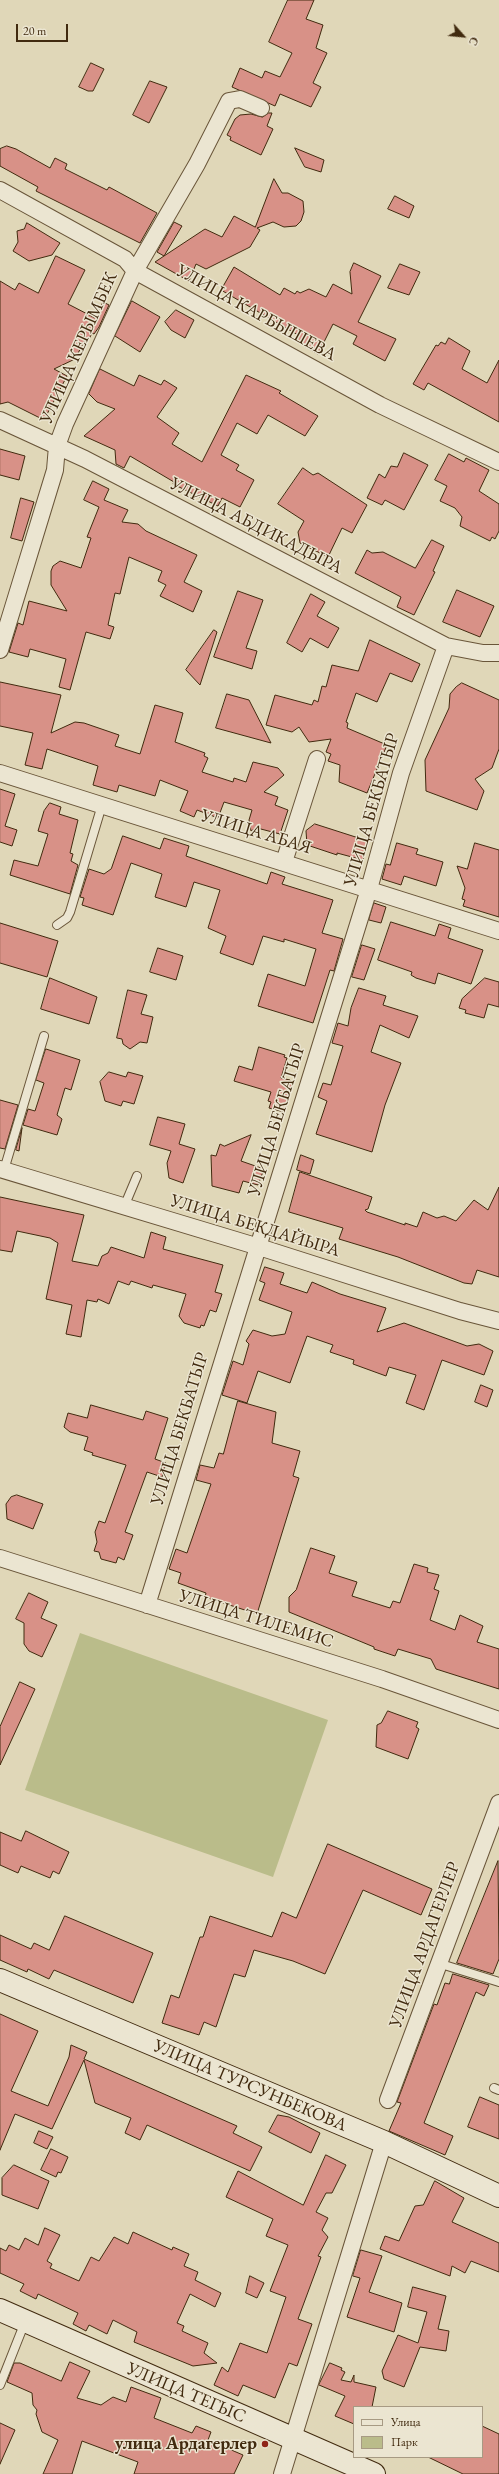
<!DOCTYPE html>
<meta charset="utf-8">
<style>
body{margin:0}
#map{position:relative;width:499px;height:2474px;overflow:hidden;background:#e0d7b8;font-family:"EB Garamond",serif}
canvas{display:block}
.legend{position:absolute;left:353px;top:2406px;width:130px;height:52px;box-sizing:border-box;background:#ebe5d1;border:1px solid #a79a83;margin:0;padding:5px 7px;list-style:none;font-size:12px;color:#412a0f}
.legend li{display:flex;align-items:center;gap:8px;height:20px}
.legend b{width:20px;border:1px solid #a79a83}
.north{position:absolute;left:443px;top:16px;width:40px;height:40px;-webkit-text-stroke:3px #ebe5d1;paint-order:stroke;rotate:117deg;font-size:11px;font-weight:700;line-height:16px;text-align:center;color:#412a0f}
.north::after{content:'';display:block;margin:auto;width:14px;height:18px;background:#412a0f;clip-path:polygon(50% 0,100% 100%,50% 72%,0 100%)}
.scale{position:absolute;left:16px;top:24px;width:52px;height:18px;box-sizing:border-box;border:2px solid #412a0f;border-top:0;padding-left:5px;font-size:12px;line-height:14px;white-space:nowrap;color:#412a0f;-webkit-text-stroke:3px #ebe5d1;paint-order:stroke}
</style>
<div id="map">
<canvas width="499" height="2474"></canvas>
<ul class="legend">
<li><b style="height:5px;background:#ebe5d1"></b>Улица</li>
<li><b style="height:11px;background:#babc8a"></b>Парк</li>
</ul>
<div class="north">С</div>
<div class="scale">20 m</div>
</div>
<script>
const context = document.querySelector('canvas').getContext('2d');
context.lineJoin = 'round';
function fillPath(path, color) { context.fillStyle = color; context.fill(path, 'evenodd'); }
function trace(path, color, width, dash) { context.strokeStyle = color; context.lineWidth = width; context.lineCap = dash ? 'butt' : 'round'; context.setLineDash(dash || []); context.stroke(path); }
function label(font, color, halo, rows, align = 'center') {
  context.font = font + ' "EB Garamond",serif'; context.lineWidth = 3; context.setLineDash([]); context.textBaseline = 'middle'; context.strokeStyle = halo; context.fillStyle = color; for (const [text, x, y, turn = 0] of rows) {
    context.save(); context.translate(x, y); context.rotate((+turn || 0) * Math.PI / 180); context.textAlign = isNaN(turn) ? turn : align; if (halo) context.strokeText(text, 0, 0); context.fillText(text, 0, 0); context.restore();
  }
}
fillPath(new Path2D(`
 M80 1633 328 1720 273 1877 25 1790Z`), '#babc8a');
const building = new Path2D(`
 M288 0H314L306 19 323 25 316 48 327 53 313 83 321 87 311 107 280 94 275 106 232 87 240 68 262 78 265 71 280 77 292 53 269 42Z
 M91 63 104 69 93 91H88L79 87Z
 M150 81 167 87 149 123 133 115Z
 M269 113H272L267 126 273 129 261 155 230 140 231 137 227 135 235 119 240 115 251 114 262 117Z
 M7 146 16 149 50 168 55 158 67 164 65 169 107 190 109 187 157 213 140 243 36 191 38 187 0 166V149Z
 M295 148 324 160 321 172 305 167Z
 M274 179 282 193H288L303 201 304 212 301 221 296 226 284 227 273 222 257 228 260 230 250 247 206 269 196 264 189 281 155 262 164 256 157 252 174 222 182 226 164 256 205 229 222 237 234 216 255 227Z
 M395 196 414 206 409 218 388 209Z
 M27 223 60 243 52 255 29 261 13 251 18 242 17 231 24 229Z
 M56 256 85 270 68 304 95 318 103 302 109 305 99 327 94 334 92 333 89 339 86 338 75 359 54 369 67 376 45 418H40L8 402 0 404V281L15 290 19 283 38 293Z
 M354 263 381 276 358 322 396 339 385 361 353 344 357 336 333 324 318 354 297 342 298 335 221 290 234 267 280 295 284 288 295 294 297 291 300 293 309 289 326 297 333 284 352 294 350 272Z
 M400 264 420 272 409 295 388 288Z
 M132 301 160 317 140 352 115 336Z
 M176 310 194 320 185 338 171 330 165 322Z
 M449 338 470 351 462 369 487 383 499 360V422L428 383 424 390 413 384 436 345 438 346 441 342 445 344Z
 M100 369 134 386 139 375 161 385 164 380 177 388 157 417 179 433 172 444 202 462 246 375 281 391 279 393 318 416 305 436 268 415 257 434 237 423 221 455 239 465 236 470 254 480 240 507 222 498 218 506 173 484 174 482 130 456 124 468 116 464 115 450 84 436 115 409 97 402 89 394Z
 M0 449 25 456 19 480 0 475Z
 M404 453 428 465 404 510 385 500 382 505 367 498 379 474 385 478 391 466 397 467Z
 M449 454 464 462 466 458 489 470 479 491 499 504V531L495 539 492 537 490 541 460 526 462 517 455 508 440 501 447 486 435 480Z
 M303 468 313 475 318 473 367 505 352 533 342 528 328 557 300 543 298 532 304 521 278 504Z
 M93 481 109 489 104 500 128 510 122 522 138 524 146 531 197 555 184 582 202 591 193 612 160 596 166 585 158 581 162 571 129 557 120 594 115 593 108 625 114 627 110 639 86 632 70 690 59 687 66 659 30 649 28 657 9 652 18 623 23 625 29 601 67 611 51 585V571L53 566 60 561 81 568 91 538 87 537 99 507 84 500Z
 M21 498 34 502 22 541 11 538Z
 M432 540 444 546 433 571 435 572 414 615 397 607 401 597 355 573 367 550 372 553 383 552 415 568Z
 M457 590 494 606 480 637 443 622Z
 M238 591 263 600 246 648 257 651 252 669 214 657Z
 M311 594 325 602 317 616 339 628 328 648 310 638 302 652 287 643Z
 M214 630 217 632 200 685 186 670Z
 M370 640 420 664 412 682 390 673 377 702 356 693 346 722 348 723 347 728 387 745 367 793 339 782 340 765 328 761 331 754 326 752 331 739 309 742 299 727 292 732 266 725 275 695 312 705 314 700 318 702 322 686 326 687 332 665 358 671Z
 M0 682 61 695 51 733 75 722 84 723 119 735 115 746 140 754 155 705 183 713 175 742 205 753 204 756 208 758 202 772 233 782 234 778 246 782 253 762 278 768 284 775 264 792 278 797 275 805 288 810 280 834 257 828 251 831 249 820 252 810 224 802 218 818 197 810 194 817 180 811 188 791 160 780 155 796 119 785 117 792 93 785 98 766 47 749 42 769 25 765 33 733 0 726Z
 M462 683 499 700V749L492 768 475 779 484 791 477 810 426 791 425 760 449 708 450 694 456 687Z
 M227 694 249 700 271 743 216 728Z
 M0 789 15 794 5 826 17 830 12 846 0 842Z
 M50 803 61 807 59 814 78 820 70 853 73 854 71 861 78 865 70 894 10 875 14 860 38 866 48 834 38 831 44 811Z
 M315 824 368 841 363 860 337 853V855L307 845 306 831Z
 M123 836 160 849 164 838 189 846 186 856 267 884 271 872 285 877 282 884 333 900 322 933 343 939 334 971 330 970 313 1023 258 1006 268 974 305 986 316 949 284 939V942L263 936 253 965 220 953 226 936 208 928 220 890 194 882 186 907 155 897 162 874 131 863 113 915 82 905 84 898 80 897 89 869 104 874 111 869Z
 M397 843 418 849 416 854 443 862 436 886 404 876 401 885 382 879 386 864 390 865Z
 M475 843 499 850V917L463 906 465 900 462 899 465 888 457 866 467 869Z
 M374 903 386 907 381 923 369 920Z
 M391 922 435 936 439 924 451 928 448 938 483 950 471 984 438 973 435 984 416 978 411 975 412 972 378 960Z
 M0 923 58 941 47 977 0 963Z
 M362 945 375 949 364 980 352 977Z
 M158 948 183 956 176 980 150 972Z
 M50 978 97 997 89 1024 41 1009Z
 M485 978 499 982V1007L488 1004 484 1018 465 1013 466 1010 459 1008 462 999Z
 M359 988 386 996 383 1005 418 1016 409 1038 380 1025 371 1052 401 1063 385 1105 372 1152 316 1134 327 1101 318 1097 323 1083 331 1085 343 1046 332 1043 338 1023 348 1026 351 1008Z
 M128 990 147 995 141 1014 153 1017 147 1043 140 1042 130 1049 123 1044 122 1039 117 1038Z
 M259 1047 285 1055 284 1057 287 1058 281 1078 290 1080 292 1086 284 1112 269 1108 271 1102 268 1101 271 1092 234 1081 239 1066 252 1070Z
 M46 1049 80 1060 71 1090 65 1088 57 1115 62 1119 57 1135 23 1125 28 1109 35 1111 44 1083 36 1080Z
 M109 1072 126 1077 128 1072 143 1076 134 1104 123 1101 121 1106 105 1101 100 1082Z
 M0 1100 18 1105 5 1149 0 1148Z
 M158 1117 185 1124 179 1144 195 1149 183 1183 169 1178 167 1163 171 1151 150 1145Z
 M22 1128 19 1151 16 1150Z
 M251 1135 241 1161 264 1169 258 1185 243 1181 239 1193 212 1186 211 1155 216 1156 220 1144 224 1146Z
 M301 1155 314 1160 310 1174 297 1170Z
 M300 1172 372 1197 368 1209 365 1210 367 1212 405 1225V1223L417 1227 423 1212 437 1218 444 1216 456 1221 474 1200 488 1210 499 1187V1277L477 1270 472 1284 464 1283 398 1257 339 1239 343 1228 289 1212Z
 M0 1197 84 1215 72 1261 98 1266 102 1256 108 1253 111 1247 144 1258 151 1232 166 1237 163 1249 223 1265 215 1292 222 1294 216 1312 210 1310 204 1326 201 1325 200 1328 184 1323 179 1316 186 1294 153 1285 152 1288 131 1281 129 1285 118 1281 109 1304 98 1299 97 1302 87 1300 81 1337 66 1334 72 1305 46 1299 58 1243 50 1238 17 1231 12 1252 0 1250Z
 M265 1267 284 1273 280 1284 307 1293 312 1282 340 1294 386 1308 377 1332 404 1323 467 1346 479 1344 493 1351 484 1375 442 1360 424 1410 406 1403 416 1375 389 1367 386 1376 353 1364 354 1360 330 1352 333 1345 307 1336 290 1383 258 1371 247 1403 222 1395 233 1361 243 1365 249 1344 246 1341 253 1330 272 1336 285 1334 292 1312 259 1300 265 1283 260 1281Z
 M481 1385 493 1390 487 1407 475 1402Z
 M238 1401 276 1412 272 1443 300 1451 293 1476 299 1478 257 1614 205 1597 206 1593 178 1583 181 1573 169 1569 176 1549 187 1553 211 1484 196 1480 200 1465 214 1468 219 1453 223 1454Z
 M91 1405 143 1420 146 1411 168 1418 155 1459 166 1463 162 1477 147 1472 125 1532 133 1535 124 1560 118 1557 116 1563 101 1559 99 1552 94 1551 97 1542 95 1532 99 1521 105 1523 126 1465 92 1455 93 1453 84 1450 88 1437 70 1432 64 1427 68 1413 87 1418Z
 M17 1495 43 1504 33 1529 7 1519 6 1504 11 1497Z
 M311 1548 335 1556 329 1573 357 1582 352 1596 390 1608 393 1601 400 1603 414 1564 428 1568 427 1572 439 1575 434 1589 439 1591 430 1620 455 1630 460 1615 483 1626 477 1642 499 1649V1689L436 1669 431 1659 398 1649 395 1656 374 1649V1647L289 1612V1597L296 1590Z
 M29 1593 48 1602 41 1618 57 1625 42 1657 29 1651 24 1644V1623L16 1619Z
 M20 1682 35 1689 0 1765V1727Z
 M388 1711 418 1722 416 1727 419 1729 408 1759 376 1747 377 1725 381 1723Z
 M26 1831 69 1852 59 1874 53 1871 50 1878 21 1866 18 1873 0 1865V1832L21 1841Z
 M328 1844 432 1889 421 1915 363 1890 325 1974 293 1961 254 1950 245 1977 234 1974 216 2027 204 2022 199 2035 162 2023 171 1995 179 1998 200 1937H203L210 1916 272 1937 282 1912 296 1918Z
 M498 1861 499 1959 493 1974 457 1963Z
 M65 1916 153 1953 133 2003 54 1970 49 1979 28 1969 27 1972 0 1960V1935L31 1949 34 1943 49 1950Z
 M453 1974 489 1985 484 1996 476 1992 424 2123 453 2136 445 2155 389 2131 401 2103 397 2102 434 2004 437 2005 445 1983 449 1984Z
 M0 2014 38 2031 11 2091 48 2106 69 2057 71 2045 87 2052 84 2059 237 2126 233 2133 262 2147 250 2171 147 2125 140 2140 125 2133 131 2118 95 2103 84 2060 52 2129 15 2114 0 2150Z
 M480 2097 499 2105V2139L468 2127Z
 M278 2115 289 2117 320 2133 311 2153 269 2132Z
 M39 2131 53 2137 47 2149 34 2143Z
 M51 2149 68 2157 61 2173 58 2172 56 2177 41 2170Z
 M326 2155 346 2165 332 2193H326L316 2212 328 2218 322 2230 328 2237 318 2256 321 2257 298 2319 312 2324 297 2366 289 2363 275 2398 243 2385 238 2396 214 2385 222 2367 228 2372 240 2343 267 2353 286 2297 270 2291 288 2245 266 2236 273 2219 226 2197 238 2171 303 2205Z
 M14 2165 49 2181 38 2209 2 2195V2178Z
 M435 2181 464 2198 452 2222 499 2243V2272L471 2261 465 2273 452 2266 450 2276 380 2249 385 2236 399 2241 415 2206 423 2205Z
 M45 2228 60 2235 47 2261 52 2264 50 2268 79 2281 91 2257 99 2261 114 2237 128 2244 133 2232 172 2250 173 2247 189 2254 184 2266 198 2272 195 2280 221 2293 215 2307 190 2294 177 2323 184 2326 182 2331 208 2343 204 2353 217 2363 193 2366 134 2342 137 2332 113 2320 107 2334 89 2325 86 2331 73 2324 78 2313 38 2294 36 2299 20 2291 24 2284 0 2273V2248L6 2251 9 2245 19 2250 25 2238 38 2245Z
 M361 2250 382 2256 369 2292 402 2303 394 2332 347 2317 360 2278 353 2276Z
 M250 2276 264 2283 257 2298 246 2293Z
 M413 2287 446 2296 438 2329 449 2331 446 2351 420 2347 404 2387 384 2379 382 2371 398 2335 418 2343 427 2312 408 2307Z
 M70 2362 90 2371 77 2398 101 2405 113 2397 126 2402 131 2387 161 2398 154 2418 192 2433 196 2426 211 2432 208 2440 243 2455 234 2474H134L138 2462 82 2441 72 2474H43L58 2440 42 2432 36 2414 37 2410 33 2405 32 2393 7 2382 14 2363H20L61 2381Z
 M330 2363 342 2368 341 2370 345 2372 341 2380 351 2382 354 2375V2382L376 2387 372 2407H354V2424L335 2416 345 2396 319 2385Z
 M0 2423 15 2430 0 2464Z
 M482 2426 499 2434V2474H463L428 2457H482Z`);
fillPath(building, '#d89187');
trace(building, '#412a0f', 1);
const lane = new Path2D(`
 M57 925 67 918 70 912 102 805
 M4 1170 44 1036
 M124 1207 137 1176
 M441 1964 499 1982
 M494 2088 499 2090
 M0 2385 25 2322`);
const street = new Path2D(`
 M0 190 125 259 135 271 380 405 499 462
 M0 420 85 459 446 646 483 653H499
 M0 650 55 470 57 446 65 424 135 271 197 164 229 101 240 99 261 108
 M0 773 499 931
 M284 862 317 759
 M0 1169 259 1247 460 1311 499 1321
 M0 1558 382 1679 499 1720
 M147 1605 369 889 401 773 446 646
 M388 2100 499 1803
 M282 2474 384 2142`);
const secondary = new Path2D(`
 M0 1980 384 2142 499 2196
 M0 2310 374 2474`);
trace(lane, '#695539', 10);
trace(street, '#695539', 18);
trace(secondary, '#412a0f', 24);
trace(lane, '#ebe5d1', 8);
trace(street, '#ebe5d1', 16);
trace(secondary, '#ebe5d1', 22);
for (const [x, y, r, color] of [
 [265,2444,4,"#8f2418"]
]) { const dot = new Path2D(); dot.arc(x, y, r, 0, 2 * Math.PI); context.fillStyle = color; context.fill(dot); trace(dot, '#ebe5d1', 1.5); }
label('18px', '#412a0f', '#ebe5d1', [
 ["УЛИЦА КАРБЫШЕВА",256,313,29],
 ["УЛИЦА КЕРЫМБЕК",79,348,-66],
 ["УЛИЦА АБДИКАДЫРА",256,526,27],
 ["УЛИЦА БЕКБАТЫР",372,810,-74],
 ["УЛИЦА АБАЯ",256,832,17],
 ["УЛИЦА БЕКБАТЫР",277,1120,-73],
 ["УЛИЦА БЕКДАЙЫРА",255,1226,17],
 ["УЛИЦА БЕКБАТЫР",180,1429,-73],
 ["УЛИЦА ТИЛЕМИС",256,1619,17],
 ["УЛИЦА АРДАГЕРЛЕР",425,1945,-70],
 ["УЛИЦА ТУРСУНБЕКОВА",250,2086,23],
 ["УЛИЦА ТЕГЫС",186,2393,23]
]);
label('bold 18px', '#412a0f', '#ebe5d1', [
 ["улица Ардагерлер",257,2444]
], 'right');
</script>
